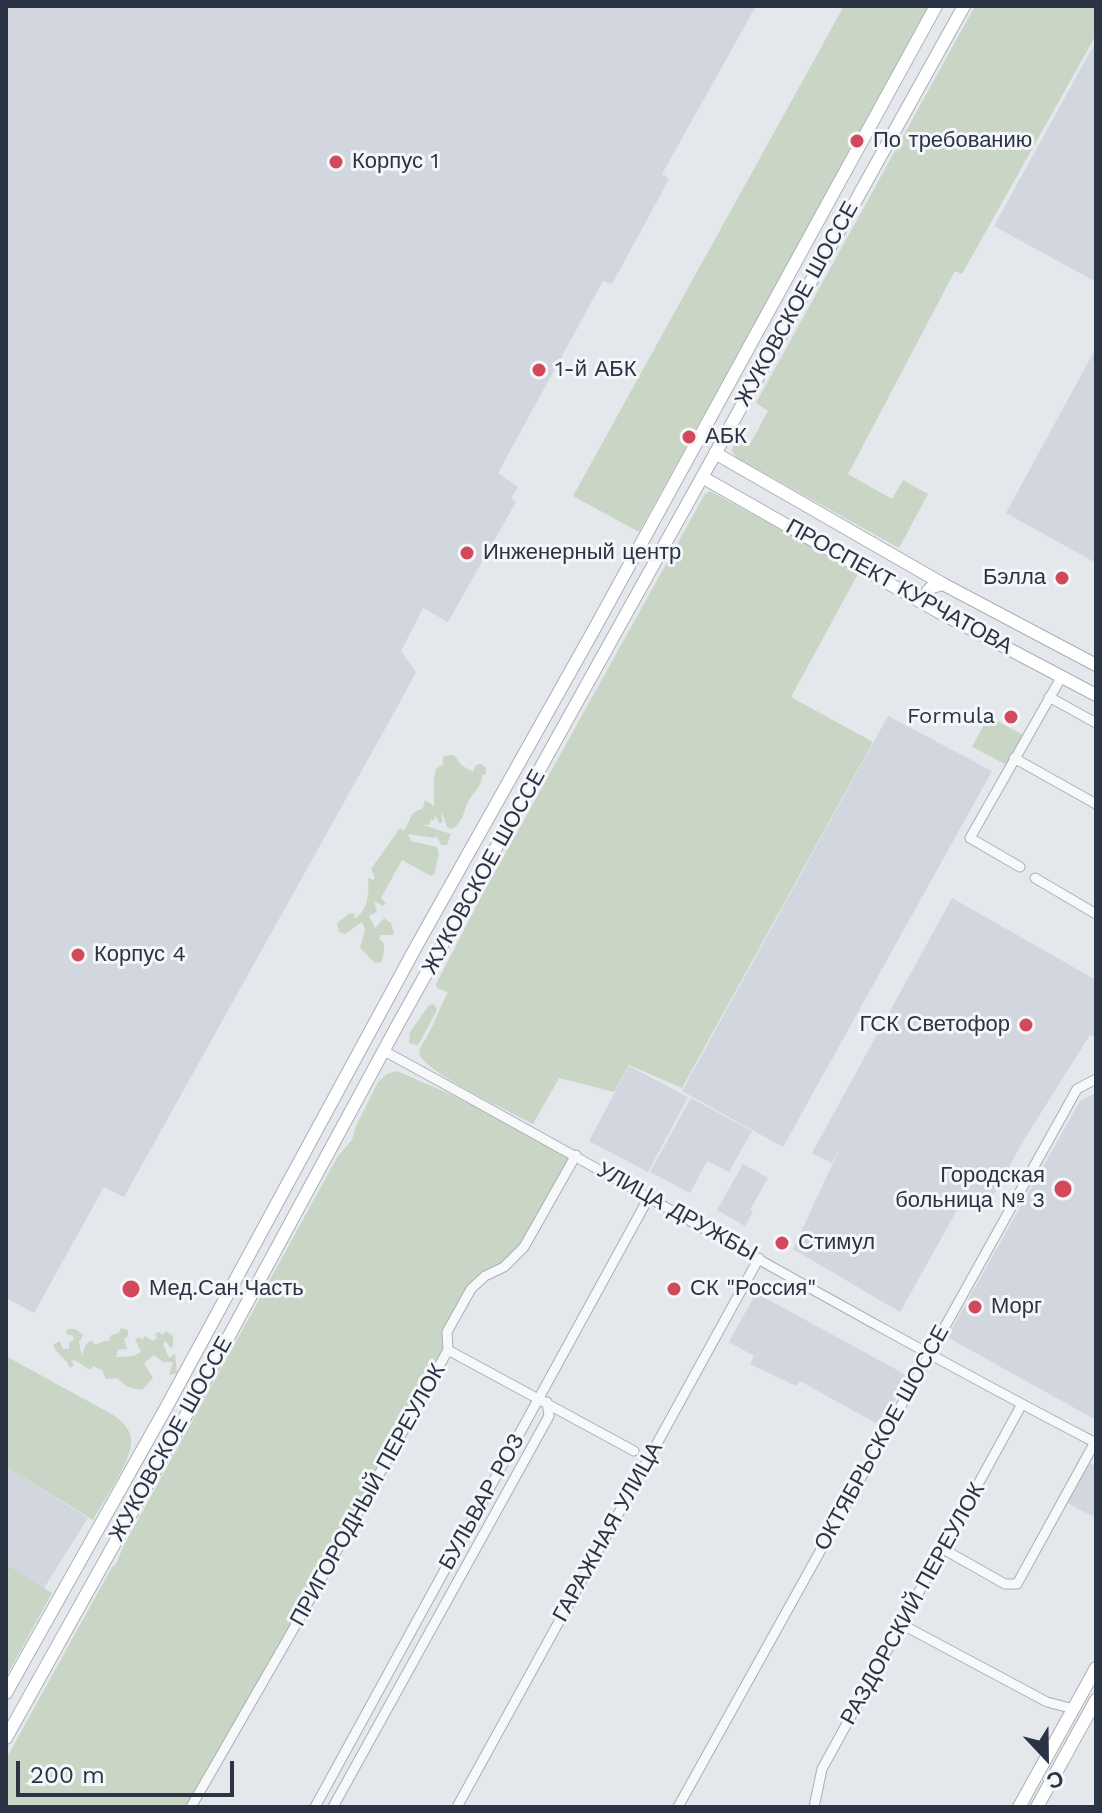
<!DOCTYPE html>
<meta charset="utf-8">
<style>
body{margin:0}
#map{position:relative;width:1102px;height:1813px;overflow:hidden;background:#e4e7ec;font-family:"Work Sans",sans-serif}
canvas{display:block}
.frame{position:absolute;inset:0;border:8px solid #2b3445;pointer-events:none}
.north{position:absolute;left:1006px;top:1717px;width:80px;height:80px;-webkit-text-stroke:6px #f4f6f9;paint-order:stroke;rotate:158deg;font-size:22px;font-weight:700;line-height:32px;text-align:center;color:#2b3445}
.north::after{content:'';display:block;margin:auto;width:28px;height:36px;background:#2b3445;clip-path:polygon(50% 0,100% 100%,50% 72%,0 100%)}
.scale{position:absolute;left:16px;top:1761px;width:218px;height:36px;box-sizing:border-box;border:4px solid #2b3445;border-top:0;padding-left:10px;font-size:24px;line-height:28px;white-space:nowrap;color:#2b3445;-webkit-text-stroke:6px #f4f6f9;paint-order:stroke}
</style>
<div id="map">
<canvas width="1102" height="1813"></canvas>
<div class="frame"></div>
<div class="north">С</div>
<div class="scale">200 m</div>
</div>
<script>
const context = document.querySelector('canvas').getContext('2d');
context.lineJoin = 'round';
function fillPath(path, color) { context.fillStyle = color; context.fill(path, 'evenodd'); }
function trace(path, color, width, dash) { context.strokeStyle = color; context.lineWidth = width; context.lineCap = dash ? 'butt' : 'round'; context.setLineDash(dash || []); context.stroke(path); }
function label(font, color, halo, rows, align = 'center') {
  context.font = font + ' "Work Sans",sans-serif'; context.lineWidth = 6; context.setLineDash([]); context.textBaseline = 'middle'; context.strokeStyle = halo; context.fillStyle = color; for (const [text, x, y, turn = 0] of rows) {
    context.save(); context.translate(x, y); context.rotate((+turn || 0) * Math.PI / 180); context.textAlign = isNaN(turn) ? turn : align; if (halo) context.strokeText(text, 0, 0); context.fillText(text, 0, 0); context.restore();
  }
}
fillPath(new Path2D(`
 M6 6H756L662 174 669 179 612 284 603 281 498 473 518 487 511 498 516 502 448 622 423 608 401 651 416 672 400 702 124 1197 104 1187 34 1313 6 1298Z
 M1096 41V282L994 226Z
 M1096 348V563L1006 513Z
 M888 716 992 771 783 1147 682 1091Z
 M952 898 1096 980V1038L1090 1035 1025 1138 983 1214 961 1203 900 1312 793 1249 844 1140 832 1163 812 1153Z
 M629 1066 688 1097 648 1172 589 1141Z
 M1096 1093V1420L947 1337 1080 1101Z
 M691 1098 752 1131 729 1172 707 1161 690 1193 650 1172Z
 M743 1164 768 1178 750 1210 753 1212 745 1226 717 1210Z
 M756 1293 908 1376 881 1426 800 1381 796 1386 750 1364 754 1356 729 1342Z
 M1080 1457 1096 1466V1518L1058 1498Z
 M6 1467 88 1518 44 1588 6 1564Z`), '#d2d6de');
fillPath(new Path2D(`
 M844 6H930L639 532 573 496Z
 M975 6H1096V35L962 274 955 271 848 474 892 499 903 480 928 494 899 548 737 458 732 451 735 439 749 446 768 411 756 403Z
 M710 491 859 572 791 697 873 742 682 1088 629 1065 614 1092 559 1078 533 1124C513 1113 426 1073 420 1055 418 1049 421 1047 423 1043 434 1026 439 1009 448 992L437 988 436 984 480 899 705 494Z
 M992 718 1023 735 1007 765 972 747 987 719Z
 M454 755 461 765 473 772 476 765 481 764 486 768V774L482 775C482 787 474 791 468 802 463 813 463 822 452 829L447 827 442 812V823H439L435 815 434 821 430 820V825H423L451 834 447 845H441L436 835 435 838 408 834 411 841 437 847 439 854 434 874 431 876 402 860 381 898 386 903 383 906 374 901 377 912 369 916 375 928 384 918 391 923 394 935H380L379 939 383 942C385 949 384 955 381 962L375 963 360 948 365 930 362 922 345 934 339 932 337 923 350 913 355 914 354 919C369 910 369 893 368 878L373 880 375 878 371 869 400 828 404 831 413 813 423 808 425 800 434 806V778L436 769 443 764V756Z
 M434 1004 437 1010 420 1042 417 1045 409 1043 410 1032 429 1005Z
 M397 1071 491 1112 570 1158 522 1246 499 1267 475 1277 469 1285 446 1325 440 1360 191 1807H6V1759L112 1567 116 1564 124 1545 338 1156 352 1140 356 1126 378 1082 387 1074Z
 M121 1328 128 1330V1336L124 1339 127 1349 118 1350 116 1357 133 1356 141 1352 135 1339 139 1337 142 1340 145 1336 153 1341 157 1338 155 1334 159 1332 163 1335 166 1331 173 1336V1347L170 1348 166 1341 163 1344 169 1358 175 1354 177 1373 169 1375 173 1362H163L154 1355 144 1363 153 1378 142 1390C132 1389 123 1386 118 1378L106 1379 102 1370 93 1366 90 1370 75 1360 71 1361 74 1365 70 1368C66 1358 57 1355 53 1345L60 1341 63 1349H69V1342L74 1340 73 1336 66 1334 67 1329H75L83 1335 79 1342 82 1356 85 1346 91 1340 96 1345 103 1341H109L111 1335 119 1333Z
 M6 1356 115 1416C124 1423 132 1431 131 1443 130 1464 103 1501 93 1520L6 1467Z
 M6 1564 52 1593 6 1677Z`), '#c9d6c5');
const street = new Path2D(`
 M1049 697 1096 723
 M1014 758 1096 804
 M1020 867 970 838 1062 676
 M1035 878 1096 914
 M384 1051C622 1180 856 1318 1096 1443
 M448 1350 634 1451
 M943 1549 1005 1584H1017L1095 1442
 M901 1624 1047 1702 1074 1709
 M191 1807 290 1635 448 1350 447 1332 471 1289 485 1276 504 1267 524 1247 576 1155
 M315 1807 649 1197
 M333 1807 549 1416 547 1402
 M457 1807 759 1258
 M678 1807 1077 1089 1096 1079
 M814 1807 822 1769 1022 1404`);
const secondary = new Path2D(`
 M715 453 943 584 1096 665
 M702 477 937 611 1096 695
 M929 606 928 591 932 587 943 584
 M6 1693 167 1406 417 945 596 626 936 6
 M6 1738 189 1410 397 1026 964 6
 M1019 1807 1096 1668
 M1037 1807 1096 1700`);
trace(street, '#a9aeb7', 11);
trace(secondary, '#a9aeb7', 14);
trace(street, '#f7f8fa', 9);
trace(secondary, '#fff', 12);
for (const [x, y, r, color] of [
 [857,141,8,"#d1495b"],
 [336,162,8,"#d1495b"],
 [539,370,8,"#d1495b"],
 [689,437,8,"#d1495b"],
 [467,553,8,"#d1495b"],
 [1062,578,8,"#d1495b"],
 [1011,717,8,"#d1495b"],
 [78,955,8,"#d1495b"],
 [1026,1025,8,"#d1495b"],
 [1063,1189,10,"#d1495b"],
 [782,1243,8,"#d1495b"],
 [131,1289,10,"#d1495b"],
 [674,1289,8,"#d1495b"],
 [975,1307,8,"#d1495b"]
]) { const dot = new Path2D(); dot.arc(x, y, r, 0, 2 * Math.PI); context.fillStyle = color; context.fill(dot); trace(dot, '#f4f6f9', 3); }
label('22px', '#2b3445', '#f4f6f9', [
 ["По требованию",873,141],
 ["Корпус 1",352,162],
 ["1-й АБК",555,370],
 ["АБК",705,437],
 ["Инженерный центр",483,553],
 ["Бэлла",1046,578,"right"],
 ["Formula",995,717,"right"],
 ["Корпус 4",94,955],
 ["ГСК Светофор",1010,1025,"right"],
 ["Городская",1045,1176,"right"],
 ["больница № 3",1045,1201,"right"],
 ["Стимул",798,1243],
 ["Мед.Сан.Часть",149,1289],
 ["СК \"Россия\"",690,1289],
 ["Морг",991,1307]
], 'left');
label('22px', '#2b3445', '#f4f6f9', [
 ["ЖУКОВСКОЕ ШОССЕ",797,304,-61],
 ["ПРОСПЕКТ КУРЧАТОВА",899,587,29],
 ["ЖУКОВСКОЕ ШОССЕ",484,872,-61],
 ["УЛИЦА ДРУЖБЫ",677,1212,29],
 ["ОКТЯБРЬСКОЕ ШОССЕ",882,1438,-61],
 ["ЖУКОВСКОЕ ШОССЕ",171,1439,-61],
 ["ПРИГОРОДНЫЙ ПЕРЕУЛОК",368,1495,-61],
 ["БУЛЬВАР РОЗ",482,1502,-61],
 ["ГАРАЖНАЯ УЛИЦА",608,1532,-61],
 ["РАЗДОРСКИЙ ПЕРЕУЛОК",913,1604,-61]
]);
</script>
